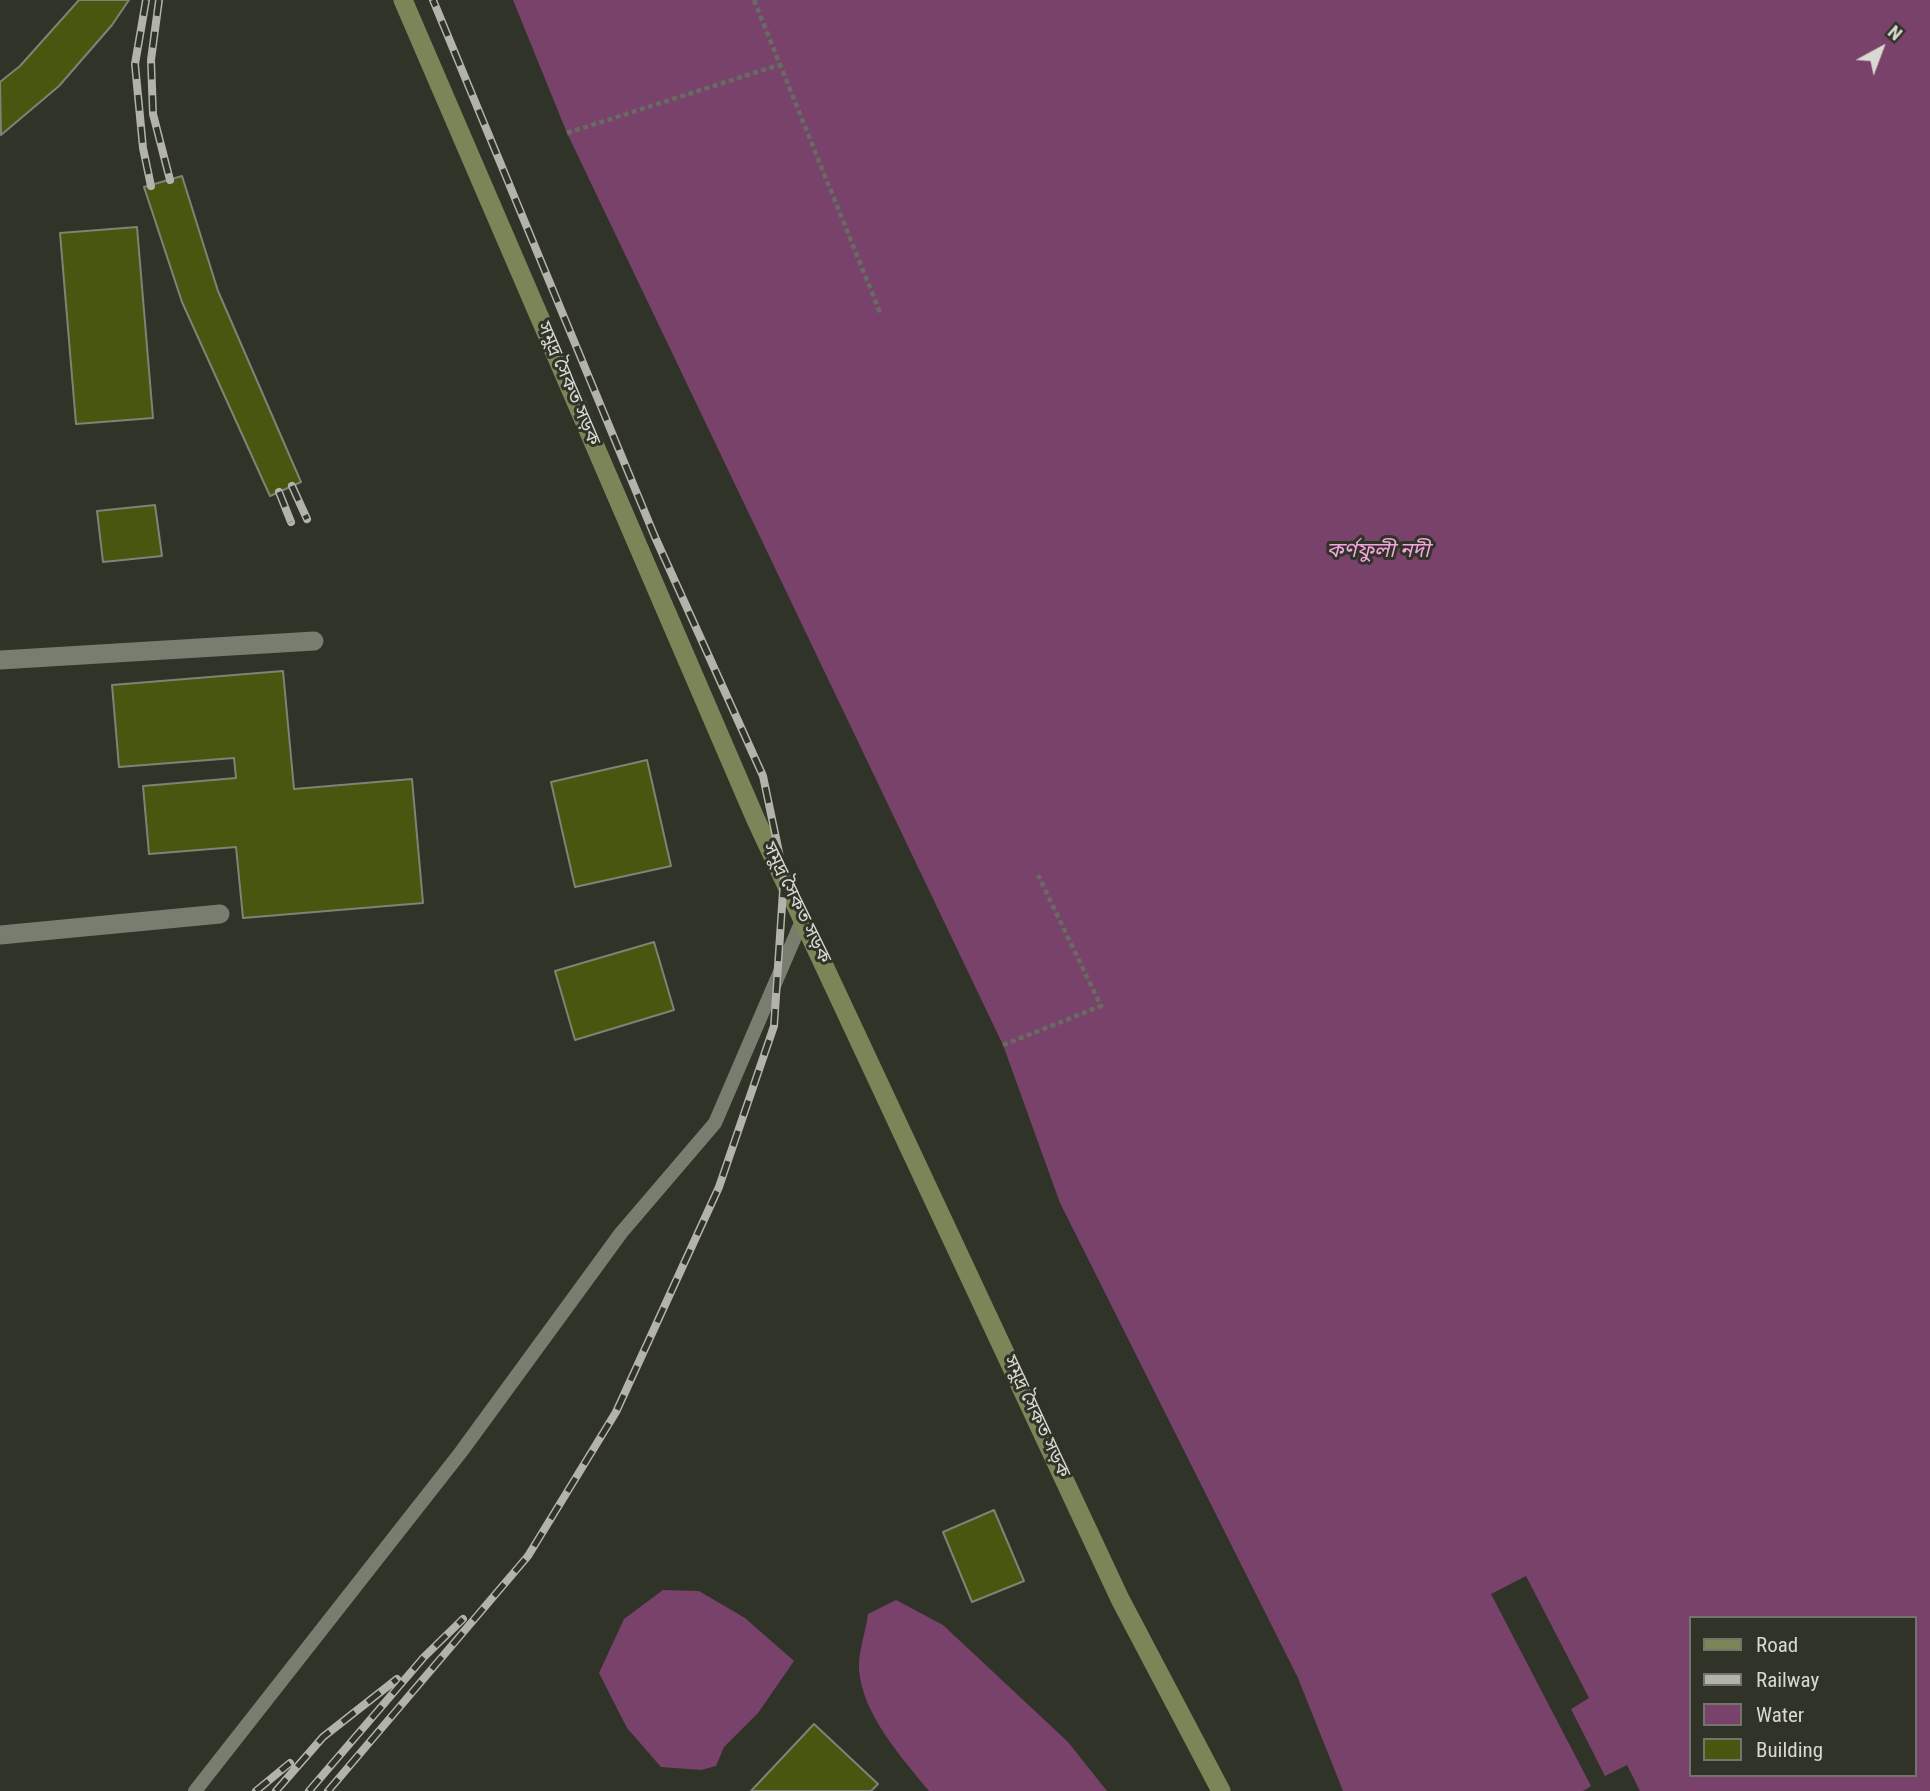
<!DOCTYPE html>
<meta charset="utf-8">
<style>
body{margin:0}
#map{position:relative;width:1930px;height:1791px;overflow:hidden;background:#303328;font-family:"Roboto Condensed",sans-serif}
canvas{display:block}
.legend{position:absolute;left:1689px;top:1616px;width:228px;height:161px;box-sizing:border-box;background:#303328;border:2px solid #73756c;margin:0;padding:9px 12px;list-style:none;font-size:21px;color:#d7d9d2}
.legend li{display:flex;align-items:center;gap:14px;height:35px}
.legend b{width:35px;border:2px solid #73756c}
.north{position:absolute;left:1846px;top:14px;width:70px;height:70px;-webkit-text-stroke:5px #303328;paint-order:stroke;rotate:41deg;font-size:19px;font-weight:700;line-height:28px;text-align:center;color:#d7d9d2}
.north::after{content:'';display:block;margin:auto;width:24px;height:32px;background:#d7d9d2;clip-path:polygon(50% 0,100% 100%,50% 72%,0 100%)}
</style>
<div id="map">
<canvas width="1930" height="1791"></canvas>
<ul class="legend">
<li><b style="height:9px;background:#7c8558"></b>Road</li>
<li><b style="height:9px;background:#b2b4ac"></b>Railway</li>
<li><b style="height:19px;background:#79426a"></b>Water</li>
<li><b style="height:19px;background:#49560f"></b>Building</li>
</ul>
<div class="north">N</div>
</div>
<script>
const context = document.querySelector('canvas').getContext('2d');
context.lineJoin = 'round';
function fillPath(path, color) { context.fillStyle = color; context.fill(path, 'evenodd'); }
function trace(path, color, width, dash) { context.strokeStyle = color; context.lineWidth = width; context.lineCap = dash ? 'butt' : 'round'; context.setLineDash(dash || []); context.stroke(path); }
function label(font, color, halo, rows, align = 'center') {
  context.font = font + ' "Roboto Condensed","Noto Sans Bengali",sans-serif'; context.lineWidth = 6; context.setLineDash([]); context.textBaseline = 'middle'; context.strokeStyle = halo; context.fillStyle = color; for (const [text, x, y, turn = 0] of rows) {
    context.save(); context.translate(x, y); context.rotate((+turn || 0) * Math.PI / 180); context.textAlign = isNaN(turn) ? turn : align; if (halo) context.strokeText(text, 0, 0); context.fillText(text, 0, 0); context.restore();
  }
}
fillPath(new Path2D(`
 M513 0H1930V1791H1343L1298 1678 1060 1203 1003 1045 567 133ZM1690 1618H1914V1775H1690Z
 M663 1590 699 1591 745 1618 794 1661 758 1713 724 1747 716 1766 701 1770 661 1767 627 1728 599 1673 624 1619Z
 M896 1600 943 1625 1068 1742 1107 1791H929C902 1758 862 1714 859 1669 858 1652 866 1631 868 1614Z`), '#79426a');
fillPath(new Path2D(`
 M1526 1576 1589 1698 1571 1709 1605 1776 1627 1765 1640 1791H1583L1591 1786 1491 1594Z`), '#303328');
const building = new Path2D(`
 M79 0H129L112 25 59 86 1 135 0 82 20 66Z
 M182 176 218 291 301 482 270 496 182 302 144 187Z
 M137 227 153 418 76 424 60 233Z
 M155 505 162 556 103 562 97 511Z
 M283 671 294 789 412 779 423 903 243 918 236 847 149 854 143 786 236 778 234 758 119 767 112 685Z
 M647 760 671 866 575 887 551 782Z
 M654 942 674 1010 575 1040 555 971Z
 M994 1510 1024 1581 972 1602 943 1532Z
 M814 1724 878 1784 871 1791H751Z`);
fillPath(building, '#49560f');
trace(building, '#7f8375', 2);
trace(new Path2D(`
 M754 0 881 315
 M567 133 779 65
 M1003 1045 1101 1006 1038 875`), '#686b61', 4.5, [5, 3.5]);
trace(new Path2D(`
 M195 1791 461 1452 621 1233 715 1123 804 916`), '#797d70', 14);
trace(new Path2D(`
 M0 660 314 641
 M0 935 220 914`), '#797d70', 19);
trace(new Path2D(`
 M403 0 756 820 1120 1599 1221 1791`), '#7c8558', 19);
const rail = new Path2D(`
 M146 0 135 64 143 148 151 186
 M159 0 151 60 153 114 170 180
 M292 486 307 519
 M279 492 291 522
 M256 1791 290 1763
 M276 1791 323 1737 397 1679
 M309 1791 424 1657 463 1619
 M328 1791 528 1556 616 1412 719 1187 774 1026 784 876 763 776 655 537 433 0`);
trace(rail, '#b2b4ac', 8);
trace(rail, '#303328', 5, [16]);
label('19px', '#d7d9d2', '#303328', [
 ["সমুদ্র সৈকত সড়ক",568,384,67],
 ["সমুদ্র সৈকত সড়ক",796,903,64],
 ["সমুদ্র সৈকত সড়ক",1036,1417,65]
]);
label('italic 21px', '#f6a4df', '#303328', [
 ["কর্ণফুলী নদী",1378,552]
]);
</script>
